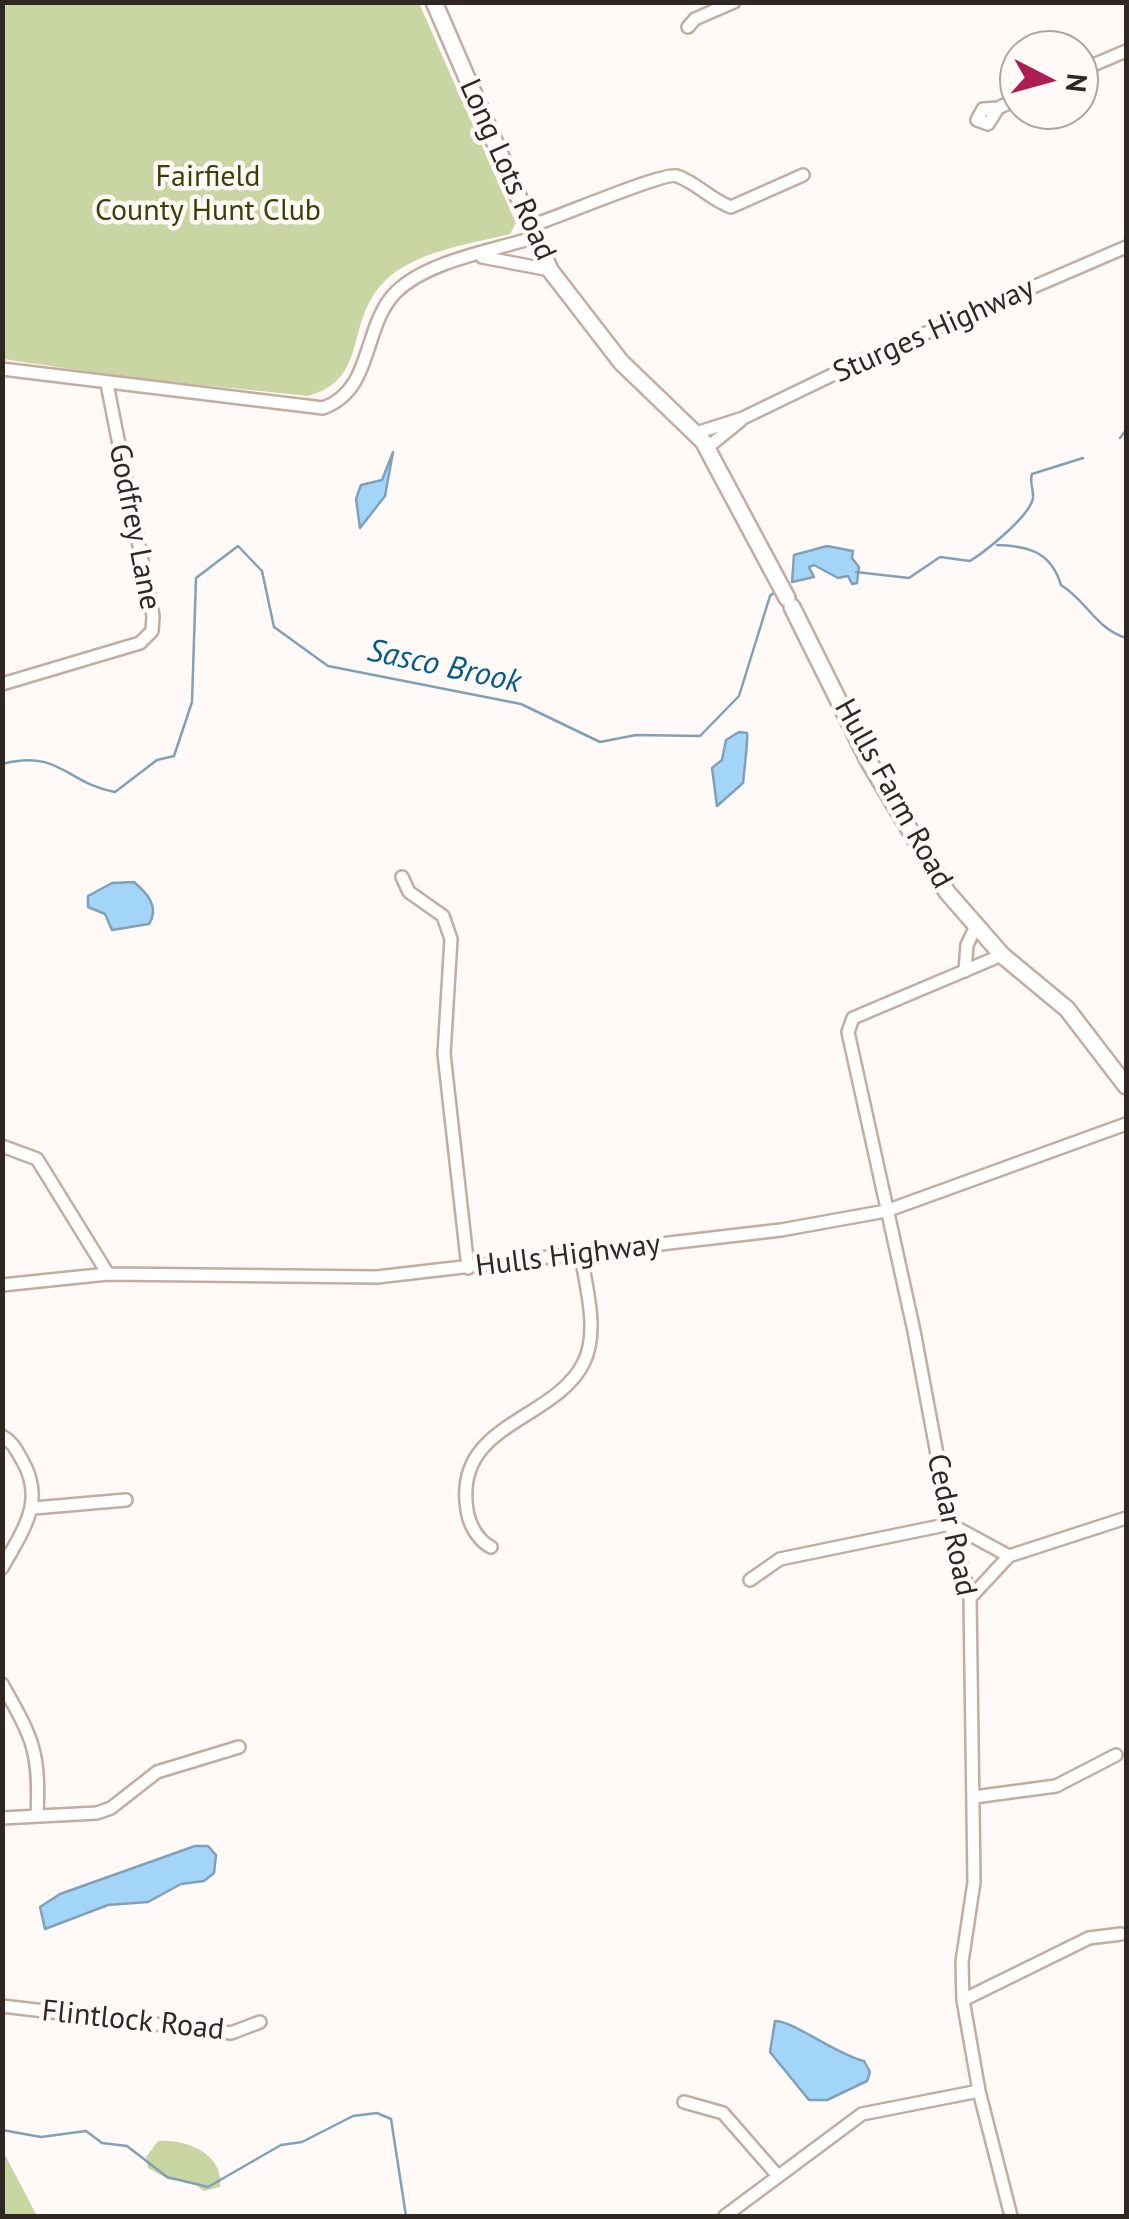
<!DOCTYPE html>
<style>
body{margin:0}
#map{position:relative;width:1129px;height:2219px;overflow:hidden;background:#fff9f7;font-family:"PT Sans",sans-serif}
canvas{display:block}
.frame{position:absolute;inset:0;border:5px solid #302722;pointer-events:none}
.north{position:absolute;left:999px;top:30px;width:100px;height:100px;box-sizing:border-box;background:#fff9f7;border:2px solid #aca5a2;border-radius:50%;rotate:96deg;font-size:28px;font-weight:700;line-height:40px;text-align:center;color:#302722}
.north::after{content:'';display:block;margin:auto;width:35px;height:45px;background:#ad1c53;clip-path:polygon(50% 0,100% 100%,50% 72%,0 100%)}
</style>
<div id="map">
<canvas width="1129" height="2219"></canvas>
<div class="frame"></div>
<div class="north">N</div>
</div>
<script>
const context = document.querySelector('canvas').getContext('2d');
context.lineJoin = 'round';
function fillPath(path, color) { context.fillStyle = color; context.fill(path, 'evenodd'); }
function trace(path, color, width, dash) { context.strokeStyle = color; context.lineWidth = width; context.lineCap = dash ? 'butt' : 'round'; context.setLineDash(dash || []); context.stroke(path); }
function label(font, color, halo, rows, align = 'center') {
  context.font = font + ' "PT Sans",sans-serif'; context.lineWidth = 9; context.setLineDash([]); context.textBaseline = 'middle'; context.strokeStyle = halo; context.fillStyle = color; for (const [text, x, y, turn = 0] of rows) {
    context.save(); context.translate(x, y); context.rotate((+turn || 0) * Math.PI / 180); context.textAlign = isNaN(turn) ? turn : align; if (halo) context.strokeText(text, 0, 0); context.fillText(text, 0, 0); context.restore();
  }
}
fillPath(new Path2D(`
 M3 2 419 3 516 223 510 234C470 244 416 251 386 280 343 321 371 379 308 396L123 377 3 359Z
 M158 2141C185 2138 225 2154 220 2187L204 2191 192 2182 170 2180 148 2168 146 2157Z
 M2 2151H3L37 2216H3Z`), '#c9d6a3');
const water = new Path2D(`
 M393 452 385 496 360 528 356 499 361 485 382 480Z
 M827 546 853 551 852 558 859 567 857 583 852 584 848 576 838 578 814 565 809 567 814 577 792 582 794 555Z
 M739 732 747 733C748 737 744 774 743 783L717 806 712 768 722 760 726 740Z
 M134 882C147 893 160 907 149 924L112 930 105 914 88 907V896L112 883Z
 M195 1846H208L216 1855 214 1873 204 1881 181 1884 148 1902 108 1905 45 1929 40 1907 60 1894Z
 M775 2021C794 2021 835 2054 864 2061L870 2072 867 2081 827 2100H809L770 2052Z`);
fillPath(water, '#a3d5f9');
trace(water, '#80a1b8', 2.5);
trace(new Path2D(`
 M1120 438 1126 430
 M997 545C1029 546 1051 552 1061 585 1087 601 1095 628 1126 638
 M856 572 909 578 940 557 970 561C986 551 1030 516 1033 498 1034 489 1029 483 1032 474L1083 458
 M2 764C61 749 65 783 115 792L157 760 174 756 192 702 196 578 238 546 262 571 274 627 328 666 521 704 600 742 636 735 700 736 739 696 770 596 777 590
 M2 2130 41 2137 86 2131 102 2143 127 2146 167 2177 208 2187 281 2145 302 2142 353 2116 377 2113 391 2119 406 2216`), '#80a1b8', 2.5);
const minor = new Path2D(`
 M688 27 695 19 734 2
 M1079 71 1126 51
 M998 108 988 124 977 120 983 109 998 108 1019 98
 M530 226C554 219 665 171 677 176 697 183 711 200 731 207L803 175
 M482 257 550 270
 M2 369 323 408C374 390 362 326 396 292 429 260 493 251 535 237
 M696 433 743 418 861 361 1126 247
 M708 447 740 421
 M2 684 140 643 152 631 153 616 107 384
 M402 877 409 892 443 916 451 939 444 1054 468 1268
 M1002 955 853 1018 848 1032 914 1331 950 1524 970 1598 974 1882 962 1962 963 2000 979 2091 1011 2216
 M965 971 967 945 975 928
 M2 1146 37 1159 108 1274
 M2 1285 108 1274 377 1277 781 1230 886 1211 1126 1124
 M2 1436C13 1442 16 1450 22 1460 46 1501 23 1530 2 1568
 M34 1508 126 1500
 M491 1547C478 1541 469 1524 467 1510 453 1422 555 1422 584 1362 599 1331 586 1287 581 1255
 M750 1580 780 1559 950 1524 1009 1556
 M970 1598 1009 1556 1126 1518
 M2 1684C33 1739 40 1751 37 1815
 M974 1797 1056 1786 1116 1755
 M2 1818 97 1813 111 1808 157 1772 239 1747
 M963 2000 1089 1938 1121 1934
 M2 2006 231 2033 260 2022
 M684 2102 723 2113 778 2176
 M725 2216 862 2114 979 2091`);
const major = new Path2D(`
 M434 2 550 270 621 362 703 441 787 598
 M792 607 869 762 947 892 1002 955 1067 1009 1126 1086`);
trace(minor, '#c4aca0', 16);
trace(major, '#c4aca0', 20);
trace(minor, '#fff', 11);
trace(major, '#fff', 15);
label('30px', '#302722', '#fff9f7', [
 ["Long Lots Road",507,170,66],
 ["Sturges Highway",934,331,-24],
 ["Godfrey Lane",134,527,79],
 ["Hulls Farm Road",893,794,61],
 ["Hulls Highway",568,1256,-7],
 ["Cedar Road",951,1525,78],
 ["Flintlock Road",133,2021,6]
]);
label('30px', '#374102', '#fff9f7', [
 ["Fairfield",208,177],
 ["County Hunt Club",208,211]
]);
label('italic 32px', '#065c89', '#fff9f7', [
 ["Sasco Brook",444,667,12]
]);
</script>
